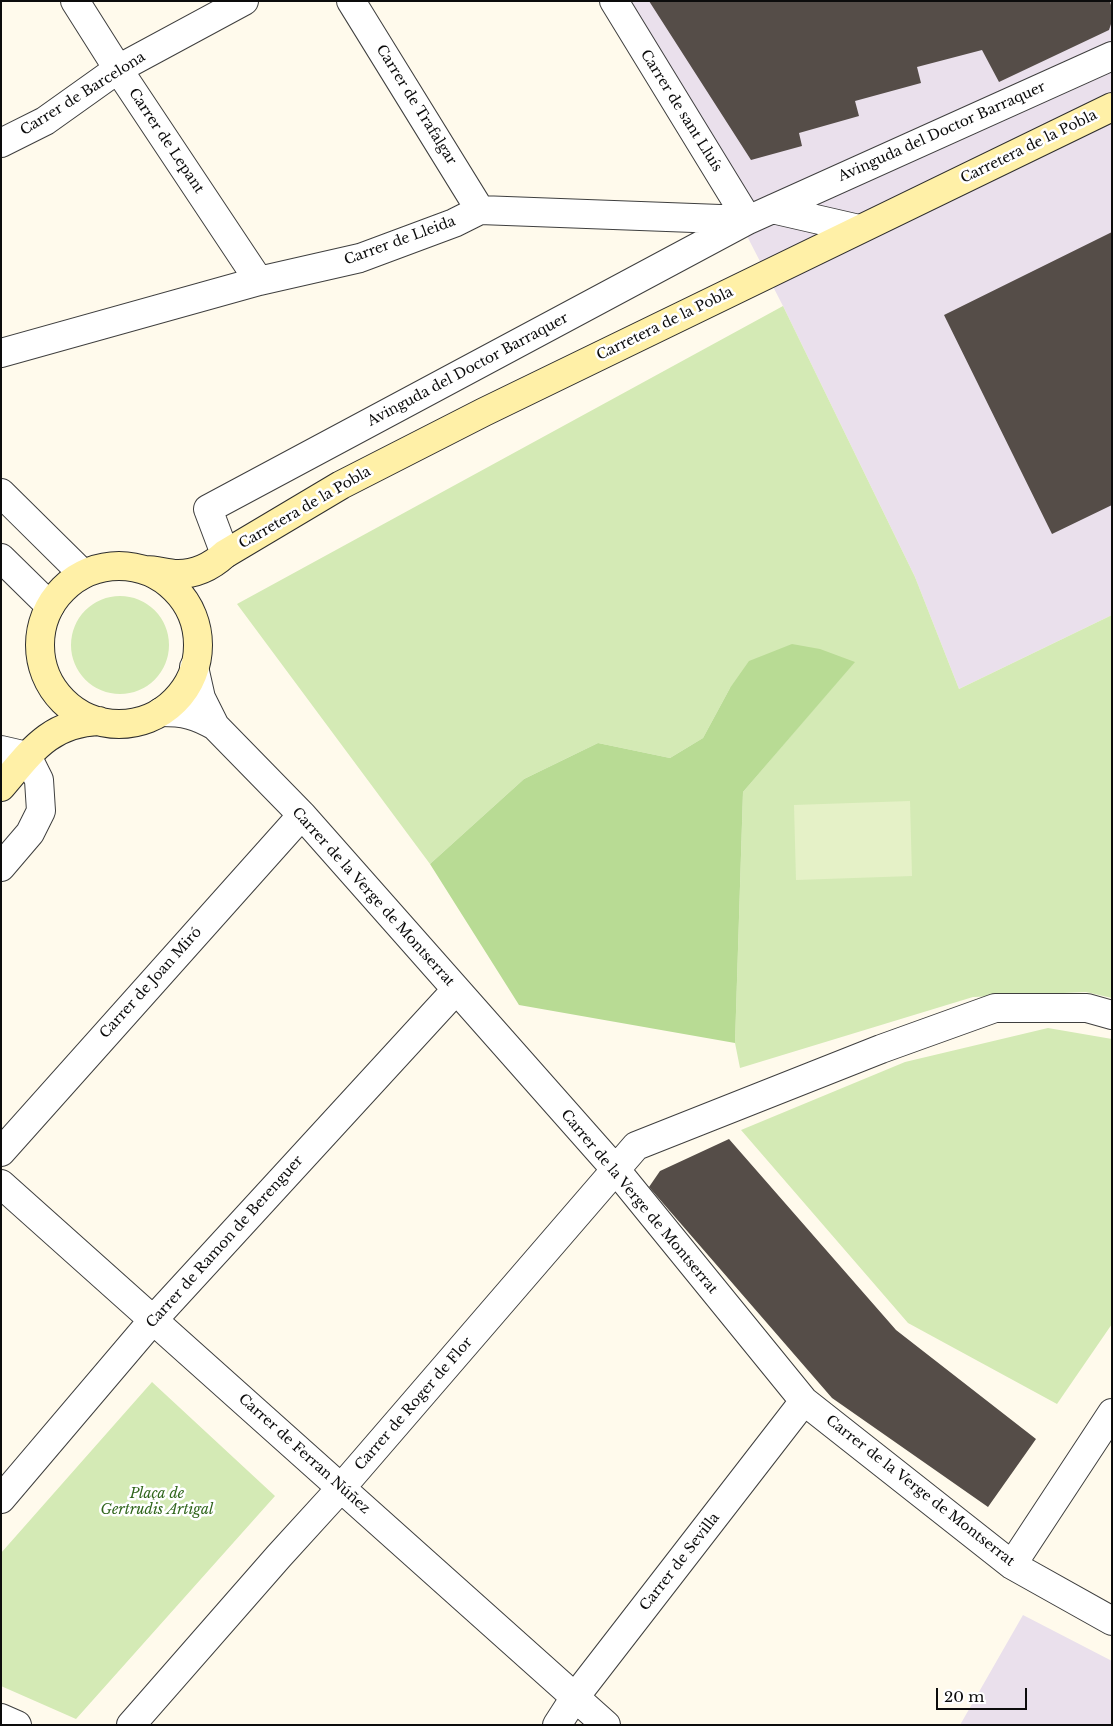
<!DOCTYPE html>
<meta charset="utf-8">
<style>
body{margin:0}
#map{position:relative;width:1113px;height:1726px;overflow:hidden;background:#fffaec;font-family:"Libre Baskerville",serif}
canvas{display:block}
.frame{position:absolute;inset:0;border:2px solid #0c0c0c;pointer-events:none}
.scale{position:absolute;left:936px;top:1688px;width:91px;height:22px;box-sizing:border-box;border:2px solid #0c0c0c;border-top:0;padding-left:6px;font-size:15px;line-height:18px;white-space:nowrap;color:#0c0c0c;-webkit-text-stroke:4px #fff;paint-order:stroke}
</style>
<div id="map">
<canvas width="1113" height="1726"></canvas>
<div class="frame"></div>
<div class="scale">20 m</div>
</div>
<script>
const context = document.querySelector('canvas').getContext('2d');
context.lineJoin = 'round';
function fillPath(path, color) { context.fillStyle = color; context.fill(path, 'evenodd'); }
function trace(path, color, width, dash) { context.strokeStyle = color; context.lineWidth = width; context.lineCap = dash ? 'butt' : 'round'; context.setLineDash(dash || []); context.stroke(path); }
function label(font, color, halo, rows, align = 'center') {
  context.font = font + ' "Libre Baskerville",serif'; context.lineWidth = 5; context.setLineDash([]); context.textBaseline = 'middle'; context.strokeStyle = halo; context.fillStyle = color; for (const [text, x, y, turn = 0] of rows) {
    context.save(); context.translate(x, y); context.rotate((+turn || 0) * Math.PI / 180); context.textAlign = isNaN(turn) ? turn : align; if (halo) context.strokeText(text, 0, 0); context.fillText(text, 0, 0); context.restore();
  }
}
fillPath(new Path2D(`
 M626 1H1112V615L959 689 915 577 783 306Z
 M1023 1615 1112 1661V1725H960Z`), '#eae0ec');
fillPath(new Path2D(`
 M783 306 915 577 959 689 1112 615V998L1086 992 973 997 740 1068 735 1043 743 792 854 662 730 688 703 738 670 758 598 743 524 779 430 864 237 604Z
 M71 645a49 49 0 1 1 98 0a49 49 0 1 1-98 0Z
 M1048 1028 1112 1039V1324L1057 1404 908 1323 741 1130 905 1062Z
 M152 1382 275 1496 76 1719 1 1686V1553Z`), '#d4eab5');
fillPath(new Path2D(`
 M792 644 820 649 855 662 743 792 735 1043 519 1005 430 864 524 779 598 743 670 758 703 738 730 688 749 661Z`), '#b8db94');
fillPath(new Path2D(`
 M910 801 912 876 796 880 794 805Z`), '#e5f1c7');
fillPath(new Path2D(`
 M649 1H1110L1112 9V21L1109 30 999 82 982 50 917 67 921 83 855 101 859 116 799 133 802 146 751 160Z
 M1112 232V505L1052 534 944 315Z
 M729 1139 896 1330 1036 1439 988 1507 832 1398 649 1187 660 1171Z`), '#554d48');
const street = new Path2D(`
 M75 1 118 69 259 281
 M351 1 480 210
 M614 1 748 220
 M1 143 45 121 118 69 244 1
 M772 209 859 229
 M1 353 259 281 360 258 454 223 480 210 747 220
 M1 493 83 574
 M225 554 208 509 748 220 1112 56
 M1 558 50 606
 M194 667 201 698 215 726
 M161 712C184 712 196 715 215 726L302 815 616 1170 804 1401 1012 1565 1112 1621
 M1 750 27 756 39 780 41 811 30 833 1 867
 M1 1152 302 815
 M1 1184 606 1725
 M1 1499 153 1320 456 990
 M1012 1565 1112 1413
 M1 1718 17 1725
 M131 1725 279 1556 341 1488 636 1146 881 1049 995 1008H1087L1112 1015
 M557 1725 575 1697 804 1401`);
const secondary = new Path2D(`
 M40 645a79 79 0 1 1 158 0a79 79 0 1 1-158 0Z
 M146 570C157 570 167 574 178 574 196 574 212 566 225 554L341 485 484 412 1112 107
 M1 787C31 752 49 723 99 721`);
trace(street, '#3f3f3f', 30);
trace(secondary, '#2e2e2e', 30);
trace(street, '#fff', 28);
trace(secondary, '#fff0a7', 28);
label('14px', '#0c0c0c', '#fff', [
 ["Carrer de Barcelona",83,94,-32],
 ["Carrer de Trafalgar",416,105,58],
 ["Carrer de sant Lluís",681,111,58],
 ["Avinguda del Doctor Barraquer",942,132,-24],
 ["Carrer de Lepant",166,141,56],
 ["Carretera de la Pobla",1029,147,-26],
 ["Carrer de Lleida",400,241,-20],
 ["Carretera de la Pobla",665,324,-26],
 ["Avinguda del Doctor Barraquer",468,370,-28],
 ["Carretera de la Pobla",305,508,-30],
 ["Carrer de la Verge de Montserrat",373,897,48],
 ["Carrer de Joan Miró",151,983,-48],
 ["Carrer de la Verge de Montserrat",639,1202,50],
 ["Carrer de Ramon de Berenguer",225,1242,-48],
 ["Carrer de Roger de Flor",414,1404,-49],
 ["Carrer de Ferran Núñez",304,1454,42],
 ["Carrer de la Verge de Montserrat",920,1491,38],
 ["Carrer de Sevilla",680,1562,-52]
]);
label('italic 14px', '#2f651b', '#fff', [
 ["Plaça de",157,1494],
 ["Gertrudis Artigal",157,1510]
]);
</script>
